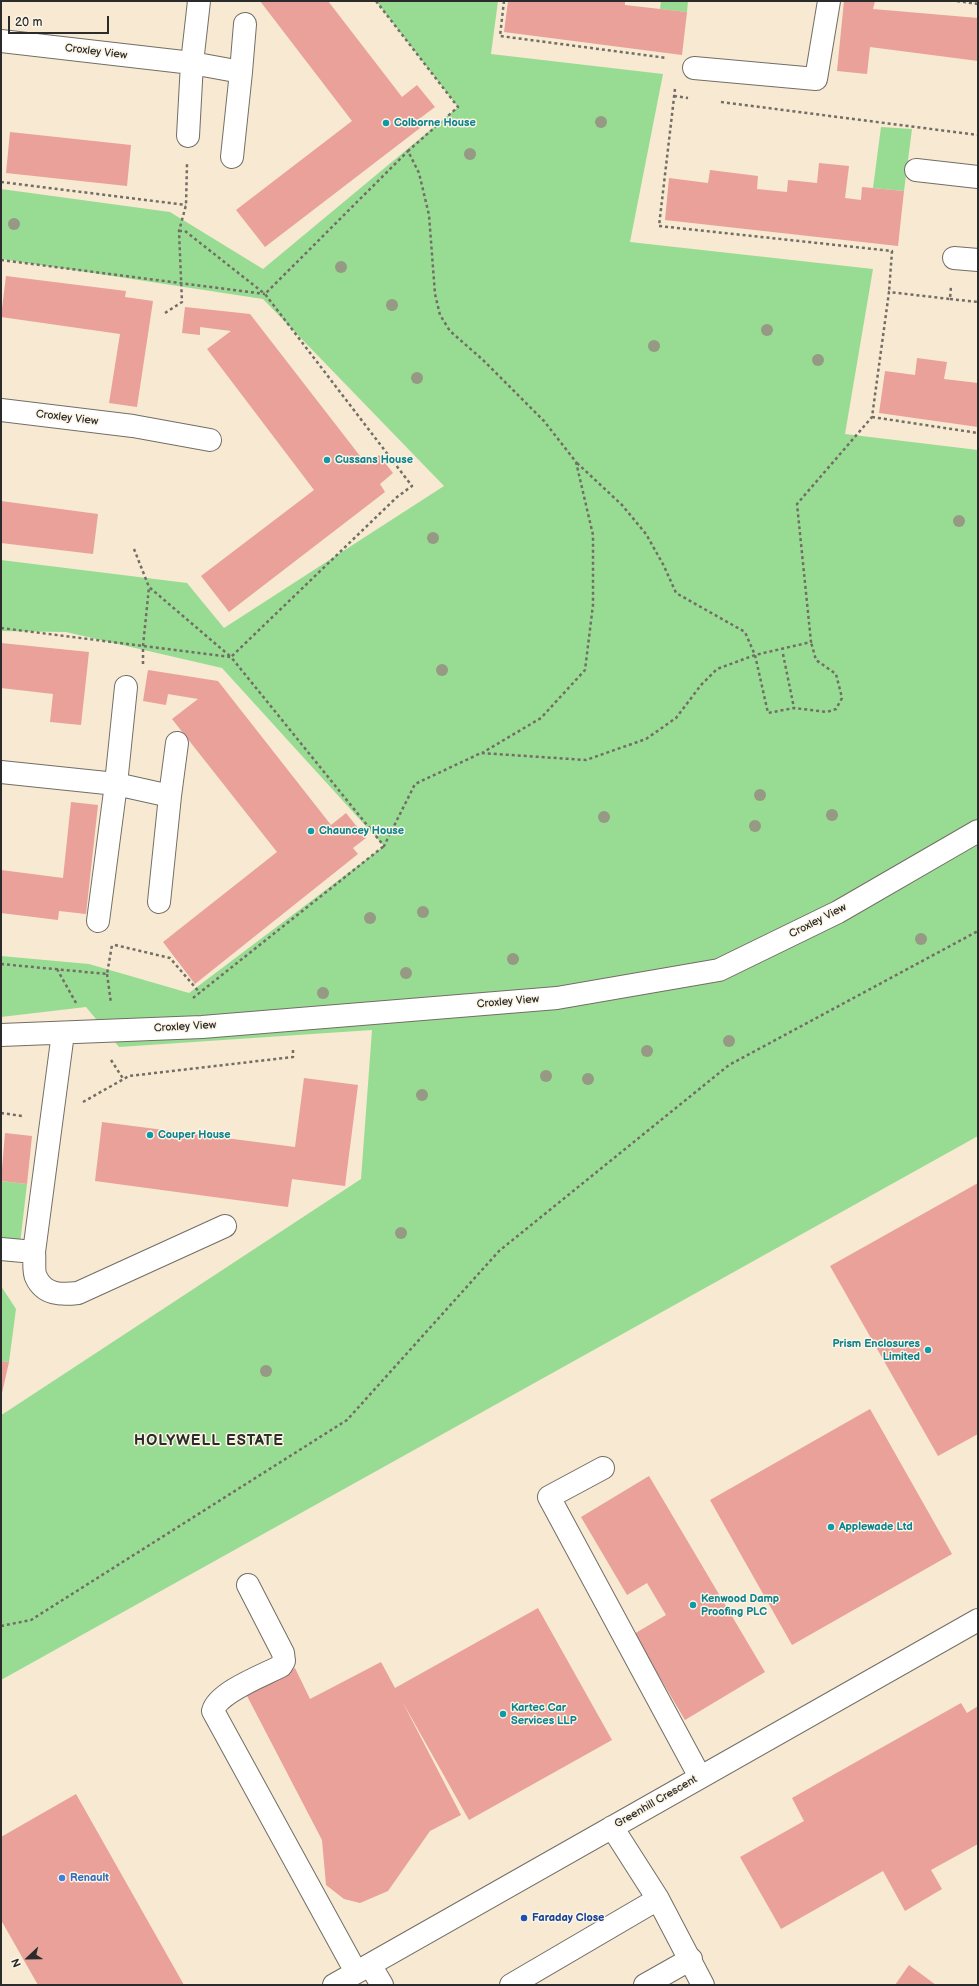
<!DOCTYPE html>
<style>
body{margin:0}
#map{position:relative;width:979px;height:1986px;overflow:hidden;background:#f7e9d2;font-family:"Balsamiq Sans",sans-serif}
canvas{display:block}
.frame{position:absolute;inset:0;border:2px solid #2b2b2b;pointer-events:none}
.north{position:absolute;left:8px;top:1938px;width:40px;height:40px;-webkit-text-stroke:3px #fcf5e5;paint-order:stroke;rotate:248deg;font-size:11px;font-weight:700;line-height:16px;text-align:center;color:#2b2b2b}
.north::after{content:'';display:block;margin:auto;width:14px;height:18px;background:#2b2b2b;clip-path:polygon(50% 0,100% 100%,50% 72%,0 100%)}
.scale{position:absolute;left:8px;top:16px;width:101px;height:18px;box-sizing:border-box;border:2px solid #2b2b2b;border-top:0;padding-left:5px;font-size:12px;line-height:14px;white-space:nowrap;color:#2b2b2b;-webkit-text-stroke:3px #fcf5e5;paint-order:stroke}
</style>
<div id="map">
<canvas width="979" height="1986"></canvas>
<div class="frame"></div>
<div class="north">N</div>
<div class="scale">20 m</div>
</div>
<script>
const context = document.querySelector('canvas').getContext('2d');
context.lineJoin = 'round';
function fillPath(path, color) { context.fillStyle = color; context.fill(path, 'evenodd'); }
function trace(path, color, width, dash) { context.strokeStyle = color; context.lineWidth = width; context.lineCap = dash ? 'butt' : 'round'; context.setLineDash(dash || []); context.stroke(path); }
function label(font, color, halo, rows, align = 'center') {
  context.font = font + ' "Balsamiq Sans",sans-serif'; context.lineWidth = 3; context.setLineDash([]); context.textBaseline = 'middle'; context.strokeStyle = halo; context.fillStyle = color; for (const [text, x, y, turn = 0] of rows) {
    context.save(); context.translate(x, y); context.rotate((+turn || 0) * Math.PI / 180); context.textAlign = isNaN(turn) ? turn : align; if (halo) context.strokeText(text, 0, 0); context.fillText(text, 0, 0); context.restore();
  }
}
fillPath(new Path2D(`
 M376 1H498L491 54 663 74 630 242 873 269 845 434 978 450V1136L1 1680V1414H3L361 1179 372 1030 119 1047 86 1007 1 1017V956L89 964 189 993 384 846 222 668 66 632 1 631V560L187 583 224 628 444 486 263 299 1 259V189L170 212 263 269 458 107Z
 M661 1H688L687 12 660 9Z
 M881 127 912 129 904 191 873 188Z
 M1 1181 27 1184 20 1244 1 1254Z
 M1 1286 16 1309 9 1362 1 1361Z`), '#98dc94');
fillPath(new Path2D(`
 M260 1H328L402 97 417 85 435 107 419 119 424 125 265 247 236 210 352 121Z
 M508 1H625V5L687 12 682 55 504 32Z
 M844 1H875L873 9 978 18V61L870 47 867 74 837 71Z
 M10 132 131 145 127 186 6 173Z
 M819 163 849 166 845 198 861 200 862 187 904 191 898 246 665 220 669 178 708 183 710 170 758 176 757 189 787 192 788 180 817 183Z
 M6 276 126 291 125 297 153 301 137 407 109 403 120 334 1 317Z
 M185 307 250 314 367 465 379 455 393 473 380 484 385 492 229 612 201 576 314 490 207 349 231 331 200 327V335L182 333Z
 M917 358 947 362 944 379 978 383V427L879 413 885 371 915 375Z
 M1 501 98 514 93 554 1 543Z
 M1 643 89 652 81 725 50 722 53 694 1 688Z
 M148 670 218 681 331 825 346 813 366 838 353 848 358 854 195 984 163 942 277 852 172 719 198 699 168 694 166 705 143 701Z
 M71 802 98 805 86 914 59 911 58 920 1 913V870L63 878Z
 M304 1078 358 1085 345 1186 292 1179 288 1207 95 1181 102 1122 295 1147Z
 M5 1133 32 1136 27 1184 1 1181Z
 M978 1183V1434L938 1456 830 1266Z
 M1 1361 9 1362 2 1393H1Z
 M870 1409 952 1554 792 1645 710 1500Z
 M649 1476 765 1672 685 1720 634 1634 666 1615 647 1583 627 1595 581 1517Z
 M538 1608 612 1740 469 1820 402 1701 461 1815 430 1831 388 1891 360 1903 344 1899 326 1885 322 1840 246 1694 295 1668 310 1699 381 1662 395 1688Z
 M961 1703 967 1713 978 1706V1844L931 1870 942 1889 905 1911 883 1871 781 1929 740 1857 804 1821 792 1798Z
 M76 1794 184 1985H38L1 1920V1837Z
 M909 1965 936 1985H895Z`), '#e9a19a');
const minor = new Path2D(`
 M1 41 192 63 241 72 232 157
 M694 68 816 79 829 1
 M241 72 245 24
 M188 136 192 63 199 1
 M916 170 978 177
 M954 258 978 260
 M1 410 133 426 210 440
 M1 772 116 784 170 796 159 902
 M170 796 177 743
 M98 921 116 784 126 687
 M63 1033 34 1252C35 1259 33 1271 36 1277 44 1295 61 1295 78 1293L225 1226
 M1 1035 202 1027 557 998 719 970 838 912 978 831
 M1 1249 34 1252
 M603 1468 549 1497 700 1777
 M248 1585 283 1653 284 1661 281 1666C264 1675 218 1692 213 1711L356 1972
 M612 1827 658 1899 703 1985
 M370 1965 382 1985
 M334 1985 978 1620
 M511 1985 658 1899
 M645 1985 691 1959`);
trace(minor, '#726e65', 24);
trace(new Path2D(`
 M376 1 458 107 408 151 419 173 429 215 435 294 440 315 450 331 483 360 544 421 576 462 593 535V605L585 670 541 718 482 753
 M504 1 500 36 667 58
 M957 1 978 4
 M675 89 659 226 892 251 889 292
 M674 96 688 98
 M721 102 978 135
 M1 182 186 205
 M179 231H185L265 294
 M1 260 265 294
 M950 299 978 302
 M165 313 182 302 179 231 186 205 187 164
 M872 417 978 433
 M577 463 622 505 646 534 664 566 676 593 745 632 755 655 768 713 794 708 827 712 836 709 842 698 836 674 816 660 811 642
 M134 549 149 587 231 657 397 497 412 486 265 294 408 151
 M1 628 231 657 384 846 415 784 481 753 586 760 646 739 676 718 701 685 717 669 755 655 811 642 797 504 872 417 889 292 950 299 951 286
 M783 654 794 708
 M143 664V646L149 587
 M115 945 170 958 200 993
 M1 964 107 974 112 945
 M57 969 76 1003
 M107 974 111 1003
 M193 998 384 846
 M111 1060 124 1080
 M83 1102 129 1076 293 1057V1048
 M1 1113 22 1116
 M1 1626 31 1620 347 1420 499 1251 729 1065 978 931`), '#726e65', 2.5, [3, 3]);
trace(minor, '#fff', 22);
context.fillStyle = '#969984';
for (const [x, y] of [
 [601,122],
 [470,154],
 [14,224],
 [341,267],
 [392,305],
 [767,330],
 [654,346],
 [818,360],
 [417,378],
 [959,521],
 [433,538],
 [442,670],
 [760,795],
 [832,815],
 [604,817],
 [755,826],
 [423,912],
 [370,918],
 [921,939],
 [513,959],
 [406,973],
 [323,993],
 [729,1041],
 [647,1051],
 [546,1076],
 [588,1079],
 [422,1095],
 [401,1233],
 [266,1371]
]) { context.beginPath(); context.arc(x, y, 6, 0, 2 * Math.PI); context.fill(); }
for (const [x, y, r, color] of [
 [386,123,4,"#0f9aa8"],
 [327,460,4,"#0f9aa8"],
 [311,831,4,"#0f9aa8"],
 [150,1135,4,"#0f9aa8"],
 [928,1350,4,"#0f9aa8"],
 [831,1527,4,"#0f9aa8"],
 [693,1605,4,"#0f9aa8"],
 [503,1714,4,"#0f9aa8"],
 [62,1878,4,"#3f7fe0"],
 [524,1918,4,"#1a4fb4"]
]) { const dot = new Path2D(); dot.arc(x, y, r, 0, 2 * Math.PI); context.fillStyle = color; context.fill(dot); trace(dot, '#fcf5e5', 1.5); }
label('11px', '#2b2b2b', '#fcf5e5', [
 ["Croxley View",96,52,7],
 ["Croxley View",67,418,7],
 ["Croxley View",818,921,-27],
 ["Croxley View",508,1002,-5],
 ["Croxley View",185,1027,-3],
 ["Greenhill Crescent",656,1802,-30]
]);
label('bold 11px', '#0d838f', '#fcf5e5', [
 ["Colborne House",394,123],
 ["Cussans House",335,460],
 ["Chauncey House",319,831],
 ["Couper House",158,1135],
 ["Prism Enclosures",920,1344,"right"],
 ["Limited",920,1357,"right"],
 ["Applewade Ltd",839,1527],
 ["Kenwood Damp",701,1599],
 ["Proofing PLC",701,1612],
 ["Kartec Car",511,1708],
 ["Services LLP",511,1721]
], 'left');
label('bold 11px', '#366cbe', '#fcf5e5', [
 ["Renault",70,1878]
], 'left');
label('bold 11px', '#164399', '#fcf5e5', [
 ["Faraday Close",532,1918]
], 'left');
context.letterSpacing = '1px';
label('bold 15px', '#2b2b2b', '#fcf5e5', [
 ["HOLYWELL ESTATE",209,1441]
]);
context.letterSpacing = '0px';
</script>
